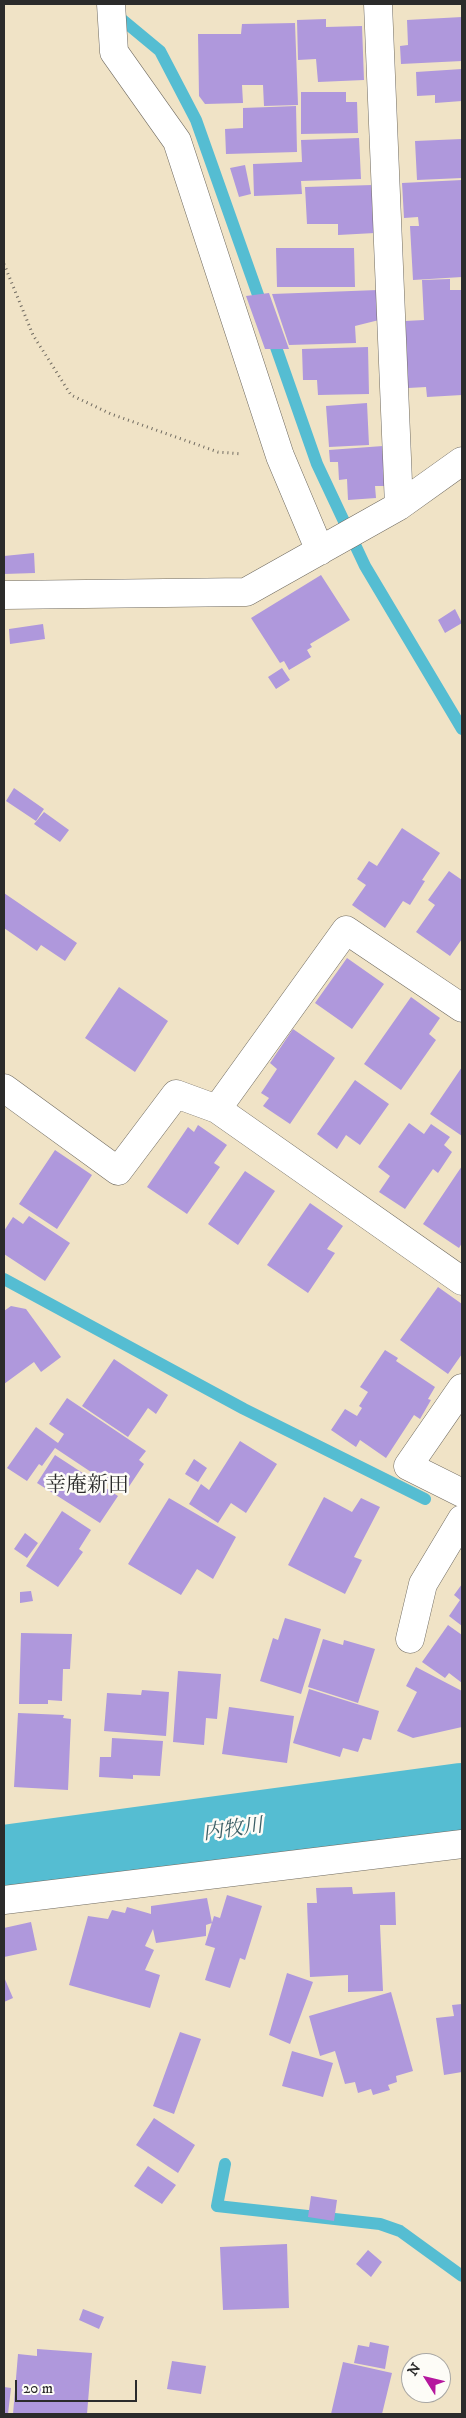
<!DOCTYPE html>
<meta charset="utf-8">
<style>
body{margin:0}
#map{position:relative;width:466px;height:2418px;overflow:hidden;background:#f0e3c6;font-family:"IM FELL DW Pica",serif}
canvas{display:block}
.frame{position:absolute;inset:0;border:5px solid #2b2b2b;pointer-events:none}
.north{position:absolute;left:401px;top:2353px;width:50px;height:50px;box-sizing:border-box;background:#fdfcf7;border:1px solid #a9a8a5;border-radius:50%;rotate:306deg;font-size:14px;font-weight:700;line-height:20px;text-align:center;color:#2b2b2b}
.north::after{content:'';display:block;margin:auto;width:18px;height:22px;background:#b5179e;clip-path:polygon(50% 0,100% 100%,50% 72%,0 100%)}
.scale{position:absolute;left:15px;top:2380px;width:122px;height:22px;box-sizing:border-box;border:2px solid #2b2b2b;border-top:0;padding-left:6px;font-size:15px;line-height:18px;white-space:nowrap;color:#2b2b2b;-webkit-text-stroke:4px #fdfcf7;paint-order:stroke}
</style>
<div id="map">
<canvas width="466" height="2418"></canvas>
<div class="frame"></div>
<div class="north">N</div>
<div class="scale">20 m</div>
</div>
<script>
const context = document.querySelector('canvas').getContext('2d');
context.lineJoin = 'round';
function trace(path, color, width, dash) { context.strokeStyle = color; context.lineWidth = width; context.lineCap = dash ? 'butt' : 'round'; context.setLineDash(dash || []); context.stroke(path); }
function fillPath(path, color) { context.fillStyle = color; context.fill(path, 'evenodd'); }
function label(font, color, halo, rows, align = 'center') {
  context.font = font + ' "IM FELL DW Pica","Noto Serif JP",serif'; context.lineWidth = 5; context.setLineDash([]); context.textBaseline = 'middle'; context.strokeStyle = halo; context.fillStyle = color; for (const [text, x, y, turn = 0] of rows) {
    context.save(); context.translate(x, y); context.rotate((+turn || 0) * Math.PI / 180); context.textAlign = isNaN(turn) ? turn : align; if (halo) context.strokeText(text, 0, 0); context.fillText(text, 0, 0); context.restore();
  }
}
trace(new Path2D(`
 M113 12 160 51 196 120 263 309
 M271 333 317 464 365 566 462 729
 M4 1279 244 1409 425 1499
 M225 2164 217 2206 380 2224 400 2231 462 2276`), '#55bdd2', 12);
trace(new Path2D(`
 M4 1862 462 1800`), '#55bdd2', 74);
fillPath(new Path2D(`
 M462 17V61L401 64 400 46 408 45 407 20Z
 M326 19V27L362 26 364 80 318 82 316 59 298 60 297 20Z
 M295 23 298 105 264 106 263 85H242L243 103 205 104 199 96 198 34H241L242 24Z
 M462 69V101L435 103V95L417 96 416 72Z
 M301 92H346V102H357L358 133 301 134Z
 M296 106 297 152 226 154 225 129 243 128V108Z
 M359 138 361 179 301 181 302 194 254 196 253 164 302 162 301 140Z
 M462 139V178L417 180 415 141Z
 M245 165 251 194 239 197 230 168Z
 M462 180V277L413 280 410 226H419L418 217 404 218 402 183Z
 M373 185 375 233 338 235V224H307L305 187Z
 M276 248H354L355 287H277Z
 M450 279V290H462V395L427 397 426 387 408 388 405 321 424 320 422 280Z
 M378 290 379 320 355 326 356 343 289 345 272 294Z
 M269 293 289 349H265L246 296Z
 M368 347 369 394 318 395 317 380H303L302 349Z
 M367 403 369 445 329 447 326 406Z
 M383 446 385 486H375L376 498 348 500 347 479 339 480 338 462H330L329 450Z
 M34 553 35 573 4 574V556Z
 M321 575 350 620 310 644 312 647 307 650 311 657 289 670 284 661 280 663 251 618Z
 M455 609 462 623 445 633 438 620Z
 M43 624 45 639 10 644 9 629Z
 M282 668 290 680 276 689 268 677Z
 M14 788 44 809 36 821 6 801Z
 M44 812 69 830 60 842 34 824Z
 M402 828 440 853 422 880 425 881 410 905 403 901 385 928 352 905 366 885 357 879 369 861 377 866Z
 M449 871 462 880V939L450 956 416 932 435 905 428 900Z
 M4 893 77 943 65 961 41 945 37 951 4 928Z
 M347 958 384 984 352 1029 315 1003Z
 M119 987 168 1021 135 1072 85 1038Z
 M411 997 440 1018 429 1034 436 1040 401 1090 364 1064Z
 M293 1029 335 1058 290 1124 263 1106 269 1098 261 1093 277 1069 270 1063Z
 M462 1067V1136L430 1114Z
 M355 1080 389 1104 360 1145 346 1135 337 1149 317 1134Z
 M409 1123 424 1134 431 1124 450 1137 444 1145 452 1152 438 1173 433 1169 405 1209 379 1192 390 1176 378 1167Z
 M198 1125 227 1145 214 1163 220 1167 187 1214 147 1187 188 1127 194 1132Z
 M55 1150 92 1175 57 1229 19 1204Z
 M462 1166V1243L459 1248 423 1224Z
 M245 1171 275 1191 238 1245 208 1224Z
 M310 1203 343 1226 327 1249 335 1253 308 1293 267 1265Z
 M29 1216 70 1243 45 1281 4 1254V1231L13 1217 23 1224Z
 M438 1287 462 1304V1354L448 1374 400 1340Z
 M11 1306 26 1309 61 1357 41 1372 34 1362 4 1384V1311Z
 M385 1350 398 1358 396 1361 435 1387 428 1399 431 1400 420 1419 414 1415 386 1458 360 1440 356 1447 331 1430 345 1409 357 1416 362 1408 359 1406 368 1392 360 1387Z
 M114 1359 168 1395 156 1414 148 1408 128 1437 82 1406Z
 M67 1398 146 1451 139 1460 144 1464 124 1494 55 1448 42 1466 39 1464 27 1481 7 1468 36 1427 58 1443 64 1434 49 1424Z
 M240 1441 277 1464 246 1513 231 1503 218 1523 189 1504 201 1484 209 1490Z
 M55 1455 118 1496 100 1523 37 1483Z
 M194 1459 207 1468 198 1482 185 1474Z
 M324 1497 352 1512 361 1498 380 1507 354 1557 362 1560 345 1594 288 1565Z
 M169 1498 236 1537 213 1579 197 1569 181 1595 128 1564Z
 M62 1511 91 1530 79 1549 83 1552 58 1587 26 1566Z
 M25 1533 38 1543 27 1558 14 1549Z
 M462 1584V1626L449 1616 460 1600 454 1595Z
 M31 1591 33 1601 20 1603V1592Z
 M285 1618 321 1629 301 1694 260 1681 273 1638 278 1640Z
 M448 1625 462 1635V1683L449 1673 445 1678 422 1662Z
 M21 1633 72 1634 70 1669H63L62 1701 48 1700V1704H19Z
 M323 1639 343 1645 344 1640 375 1649 358 1703 308 1687Z
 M416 1667 462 1691V1727L413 1738 397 1731 417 1692 406 1686Z
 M178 1671 221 1674 217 1719 206 1718 204 1745 173 1742Z
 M309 1689 379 1711 371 1740 363 1738 358 1752 343 1748 340 1757 293 1743Z
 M142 1690 169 1692 166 1736 104 1731 107 1693 141 1695Z
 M229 1707 294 1716 287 1763 222 1754Z
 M18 1713 64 1715 63 1718 71 1719 68 1790 14 1787Z
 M112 1738 163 1741 160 1776 133 1775V1779L99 1777 100 1757H111Z
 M352 1887 353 1894 395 1892 396 1925H380L383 1991 348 1992V1975L310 1977 307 1903H317L316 1888Z
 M227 1895 262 1906 245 1960 240 1958 230 1988 205 1980 215 1948 205 1945 214 1916 220 1918Z
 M207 1898 212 1923 206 1925V1936L156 1943 153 1929 145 1946 154 1950 145 1970 160 1975 150 2008 69 1985 88 1916 108 1919 112 1910 125 1913 127 1907 151 1914V1906Z
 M31 1922 37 1950 4 1957V1928Z
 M287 1973 313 1982 290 2044 269 2035Z
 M4 1977 13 1998 4 2002Z
 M391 1992 413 2071 396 2076 397 2082 388 2085 390 2090 373 2095 371 2089 358 2093 355 2082 345 2084 335 2051 320 2056 309 2016Z
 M462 2004V2072L444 2075 436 2018 454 2016 452 2005Z
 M180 2032 201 2039 174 2114 153 2106Z
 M292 2051 333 2063 323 2097 282 2086Z
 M154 2118 195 2145 178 2173 136 2145Z
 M148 2166 176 2185 162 2204 134 2186Z
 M311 2196 337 2200 334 2221 308 2217Z
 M287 2244 289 2308 223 2310 220 2247Z
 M368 2250 382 2262 371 2277 356 2264Z
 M83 2309 104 2317 99 2329 79 2320Z
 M370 2342 389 2346 385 2369 354 2363 358 2345 369 2347Z
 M37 2349 92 2353 87 2414H13L18 2354 37 2356Z
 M172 2361 206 2366 201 2394 167 2389Z
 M343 2362 392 2373 382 2414H331Z
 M4 2387 11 2388 8 2414H4Z`), '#af98dc');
const minor = new Path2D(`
 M111 4 114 52 177 141 280 456 320 551
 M378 4 399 506
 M4 595 246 592 399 506 462 461
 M4 1088 118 1171 176 1094 217 1109 462 1281
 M217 1109 346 930 462 1008
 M462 1388 408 1466 462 1493
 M410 1639 423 1584 462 1519
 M4 1900 462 1844`);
trace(minor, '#706b61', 29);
trace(new Path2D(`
 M4 264 33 335 71 395 111 414 218 452 242 454`), '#706b61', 3, [1, 4]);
trace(minor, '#fff', 28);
label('italic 20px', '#3a5e65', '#fdfcf7', [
 ["内牧川",233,1831,-8]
]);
label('21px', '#2b2b2b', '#fdfcf7', [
 ["幸庵新田",87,1487]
]);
</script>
